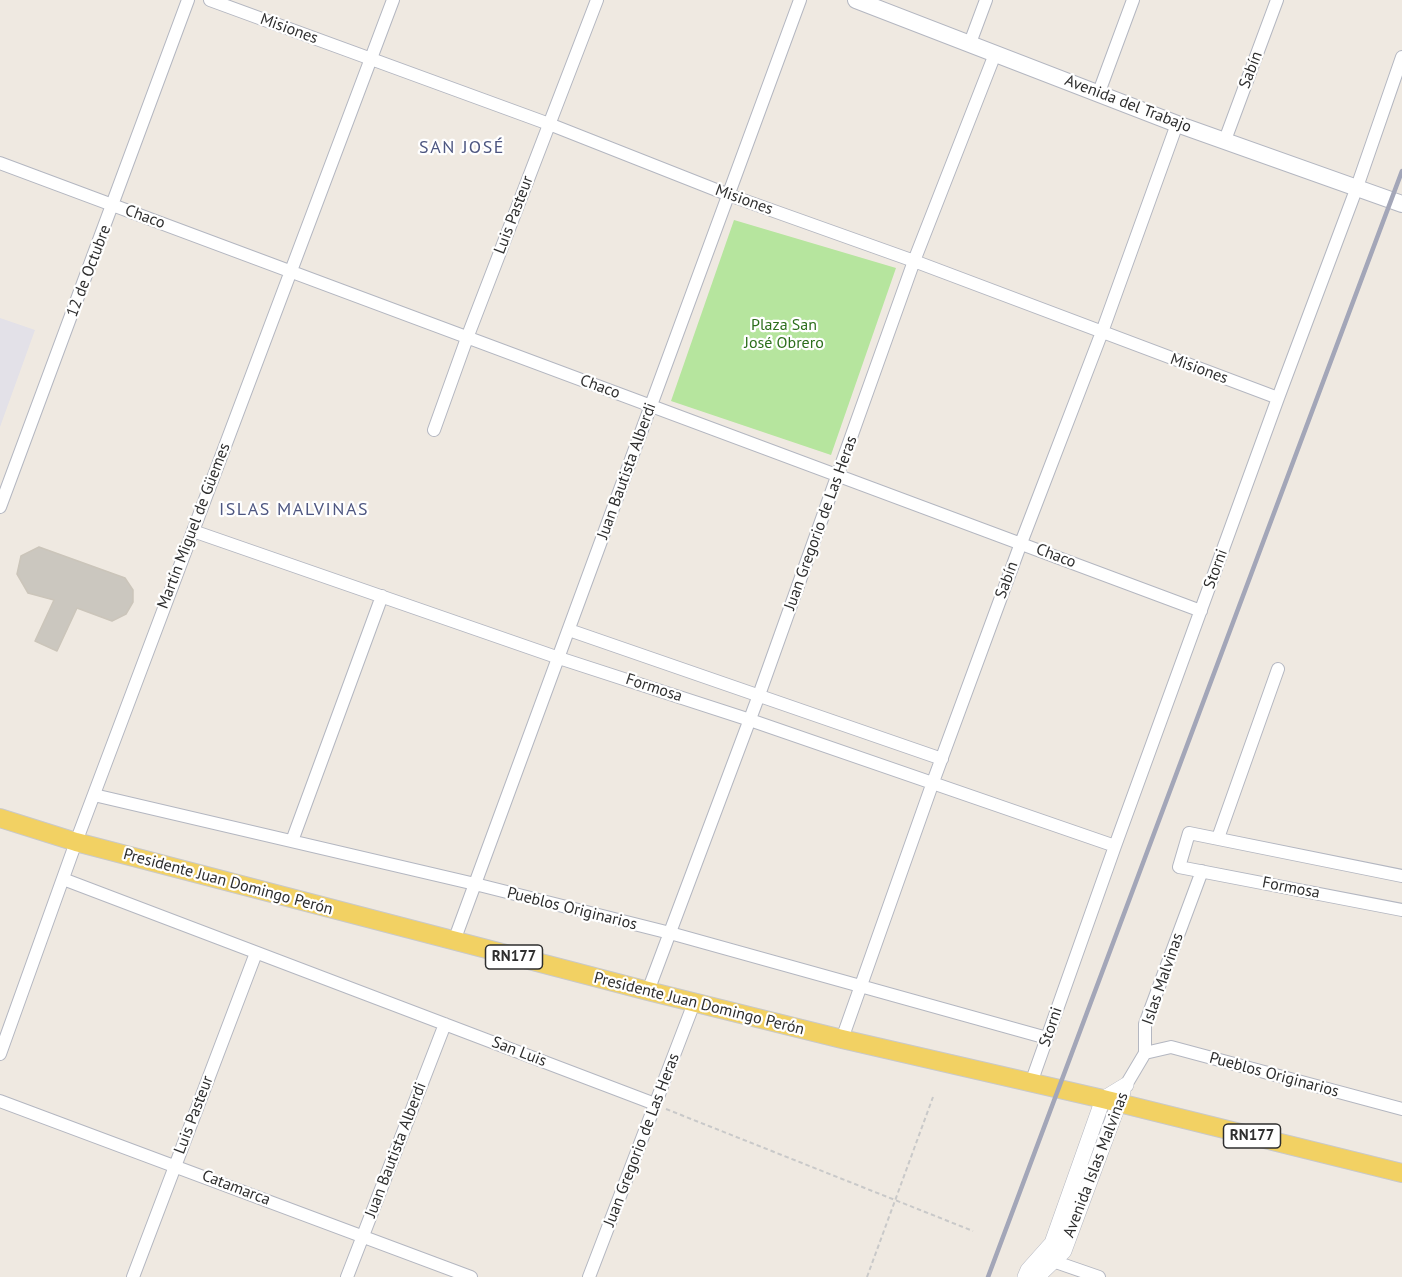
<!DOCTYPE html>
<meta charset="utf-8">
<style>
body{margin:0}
canvas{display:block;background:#efe9e1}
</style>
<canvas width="1402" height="1277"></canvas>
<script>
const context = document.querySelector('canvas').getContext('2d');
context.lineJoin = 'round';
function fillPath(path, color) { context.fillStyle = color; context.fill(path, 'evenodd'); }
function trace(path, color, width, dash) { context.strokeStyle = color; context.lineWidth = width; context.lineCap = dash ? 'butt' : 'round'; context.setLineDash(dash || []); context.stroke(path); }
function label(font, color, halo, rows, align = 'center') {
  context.font = font + ' "PT Sans",sans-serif'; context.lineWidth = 4.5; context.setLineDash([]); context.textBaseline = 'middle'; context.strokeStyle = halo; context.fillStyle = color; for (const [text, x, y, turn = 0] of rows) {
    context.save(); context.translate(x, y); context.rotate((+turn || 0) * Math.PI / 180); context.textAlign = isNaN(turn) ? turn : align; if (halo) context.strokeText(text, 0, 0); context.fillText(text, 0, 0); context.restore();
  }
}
fillPath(new Path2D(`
 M0 318 35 330 0 427Z`), '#e3e1e8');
fillPath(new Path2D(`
 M734 220 896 268 831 455 671 401Z`), '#b6e59e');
const building = new Path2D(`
 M39 547 125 578 133 590V602L126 614 112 621 77 608 57 651 35 641 54 600 28 593 17 574 21 556Z`);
fillPath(building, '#cbc7bf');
trace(building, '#cbc5ba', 1.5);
const minor = new Path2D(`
 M210 0 549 124 729 195 914 261 1278 398
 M970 43 986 0
 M1099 92 1133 0
 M1225 140 1277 0
 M0 163 1201 611
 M434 430 467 338 597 0
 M0 507 188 0
 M193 531 559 658 750 720 1115 846
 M569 630 942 759
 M94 795 475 884 670 933 1047 1038
 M1218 838 1278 669
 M292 841 382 596
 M1402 876 1189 833 1179 867 1402 910
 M63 879 655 1104
 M454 941 800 0
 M648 991 759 695 914 261 995 54
 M842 1039 933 782 1021 543 1102 332 1177 124
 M1145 1053 1171 1047 1402 1109
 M0 1054 76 842 393 0
 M1031 1083 1115 846 1278 398 1357 187 1402 57
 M1126 1085 1145 1053V1024L1202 871
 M0 1101 471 1277
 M1047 1259 1099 1277
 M133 1277 256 953
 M347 1277 445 1024
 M589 1277 694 1003`);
const tertiary = new Path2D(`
 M1025 1277 1028 1270 1052 1243 1103 1099 1126 1085
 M1037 1277 1064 1251 1123 1092`);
const secondary = new Path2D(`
 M856 0 1177 124 1402 204`);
const primary = new Path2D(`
 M0 818 76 842 648 991 842 1039 1103 1099 1402 1173`);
trace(minor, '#b4b7c1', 14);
trace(tertiary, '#b4b7c1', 16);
trace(secondary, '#b4b7c1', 18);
trace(primary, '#c9c9c9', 20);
trace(new Path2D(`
 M666 1109 973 1231
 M867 1277 933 1097`), '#c9c9c9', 2, [4.5, 3]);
trace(minor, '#fff', 12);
trace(tertiary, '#fff', 15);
trace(secondary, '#fff', 16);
trace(primary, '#f2d163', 18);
trace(new Path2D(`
 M988 1277 1402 171`), '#a3a6b8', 4.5);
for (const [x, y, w] of [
 [514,957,57],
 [1252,1136,57]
]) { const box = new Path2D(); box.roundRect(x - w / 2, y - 12, w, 24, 4.5); context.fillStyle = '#fff'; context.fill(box); trace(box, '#2e2e2e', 1.5); }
label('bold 15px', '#2e2e2e', null, [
 ["RN177",514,957],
 ["RN177",1252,1136]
]);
label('16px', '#2e2e2e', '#fff', [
 ["Misiones",289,29,20],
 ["Sabín",1251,70,-69],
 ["Avenida del Trabajo",1128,104,21],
 ["Misiones",744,200,20],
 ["Luis Pasteur",514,215,-69],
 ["Chaco",145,217,20],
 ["12 de Octubre",89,271,-69],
 ["Misiones",1199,369,20],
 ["Chaco",600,387,20],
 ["Juan Bautista Alberdi",627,471,-70],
 ["Juan Gregorio de Las Heras",821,523,-70],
 ["Martín Miguel de Güemes",194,526,-69],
 ["Chaco",1056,556,21],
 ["Storni",1216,569,-70],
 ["Sabín",1007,580,-70],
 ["Formosa",654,688,18],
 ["Presidente Juan Domingo Perón",228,882,15],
 ["Formosa",1291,888,11],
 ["Pueblos Originarios",572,909,14],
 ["Islas Malvinas",1163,979,-71],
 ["Presidente Juan Domingo Perón",699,1004,14],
 ["Storni",1051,1027,-71],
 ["San Luis",519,1052,21],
 ["Pueblos Originarios",1274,1075,15],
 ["Luis Pasteur",194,1115,-69],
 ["Juan Gregorio de Las Heras",642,1140,-69],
 ["Juan Bautista Alberdi",396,1150,-69],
 ["Avenida Islas Malvinas",1096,1165,-69],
 ["Catamarca",236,1188,21]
]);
label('16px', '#2c6e1b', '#fff', [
 ["Plaza San",784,325],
 ["José Obrero",784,343]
]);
context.letterSpacing = '1.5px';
label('18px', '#4d5680', '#fff', [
 ["SAN JOSÉ",462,148],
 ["ISLAS MALVINAS",294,510]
]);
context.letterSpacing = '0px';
</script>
